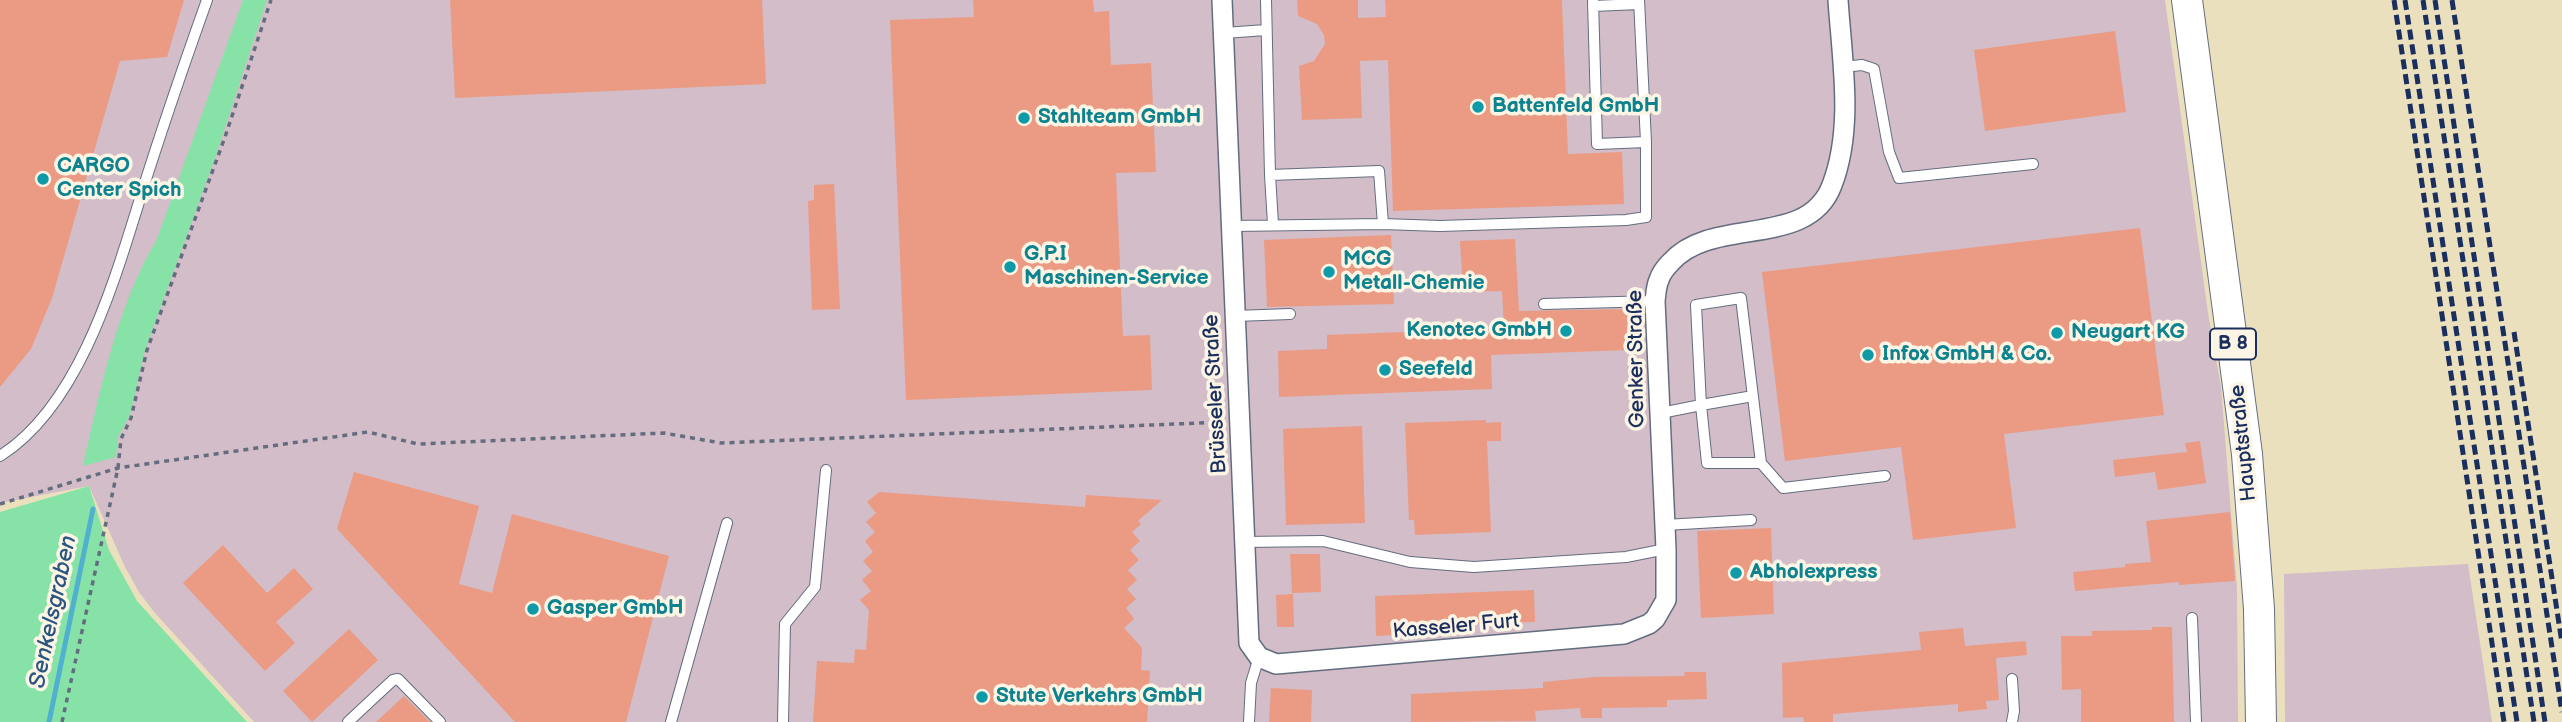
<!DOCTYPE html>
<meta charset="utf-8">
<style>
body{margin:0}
canvas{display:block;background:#ebe0bd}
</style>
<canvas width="2562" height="722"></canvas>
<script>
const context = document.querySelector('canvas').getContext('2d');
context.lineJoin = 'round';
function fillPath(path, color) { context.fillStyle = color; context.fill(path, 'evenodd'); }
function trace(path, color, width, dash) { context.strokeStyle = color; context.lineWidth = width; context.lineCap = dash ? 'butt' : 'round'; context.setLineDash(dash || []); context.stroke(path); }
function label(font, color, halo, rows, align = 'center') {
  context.font = font + ' "Balsamiq Sans",sans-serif'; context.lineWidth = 7; context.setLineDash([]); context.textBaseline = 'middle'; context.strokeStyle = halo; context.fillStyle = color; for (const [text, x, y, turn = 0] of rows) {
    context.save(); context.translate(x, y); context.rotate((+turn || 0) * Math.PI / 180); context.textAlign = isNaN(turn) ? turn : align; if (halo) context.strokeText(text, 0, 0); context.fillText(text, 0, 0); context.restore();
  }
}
fillPath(new Path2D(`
 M0 0H2165L2208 313 2221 387 2237 588 2238 722H254L155 613 139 592 125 567 89 486 0 503Z
 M2468 564 2492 722H2285L2284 574Z`), '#d2bdc8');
fillPath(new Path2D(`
 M243 0H267L214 161 145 350 130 415 118 437 116 457 83 466C100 390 117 306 157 239Z
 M89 486 109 550 137 601 247 722H0V512Z`), '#87e2a7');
trace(new Path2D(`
 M49 722 93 509`), '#50b1cf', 5);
fillPath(new Path2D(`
 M0 0H184L167 57 120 61 52 298 31 349 0 387Z
 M450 0H762L766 84 455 98Z
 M973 0H1093L1094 12 1109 11 1111 65 1151 63 1156 172 1116 173 1123 336 1150 335 1152 390 906 400 890 20 974 17Z
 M1297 0H1358V18L1386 17 1385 0H1562L1568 154 1622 152 1624 204 1393 211 1388 60 1360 61 1362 118 1302 120 1299 66 1314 61 1325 44 1324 35 1317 24 1298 16Z
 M2115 31 2126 112 1985 131 1974 50Z
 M834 184 840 309 812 310 808 201 814 200V185Z
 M2140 228 2164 415 2004 434 2016 528 1913 540 1901 447 1785 461 1762 272Z
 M1391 235 1394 304 1267 307 1264 240Z
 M1515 239 1519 311 1628 309 1629 350 1491 355 1492 389 1279 397 1278 351 1327 349V335L1504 328 1502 291 1463 292 1460 241Z
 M1486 420V423L1501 422V441H1487L1491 532 1415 535 1414 520H1409L1405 423Z
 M1362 426 1365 523 1286 525 1283 429Z
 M2200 441 2206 483 2158 490 2155 472 2115 477 2113 460 2187 452 2185 443Z
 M354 472 479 506 459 584 492 593 512 514 669 556 626 722H515L337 529Z
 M879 492 1085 507 1086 495 1162 500 1138 521 1141 524 1132 532 1140 541 1130 550 1139 560 1128 570 1137 580 1127 589 1136 599 1126 608 1134 619 1124 628 1142 648 1141 670 1150 671 1147 722H813L817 661 854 663 855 649 866 650 869 610 860 600 871 591 862 580 872 571 863 561 873 552 865 541 875 532 866 522 876 513 867 502Z
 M2230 512 2235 581 2179 585V582L2075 591 2073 572 2125 567V564L2151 562 2146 521Z
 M1771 528 1774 614 1701 618 1697 531Z
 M223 545 267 593 294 568 313 589 276 622 295 643 265 671 183 583Z
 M1290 554H1320L1321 592 1292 593Z
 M1534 590 1535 622 1418 626V634L1376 636 1375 596Z
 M1293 594 1294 627H1277L1276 595Z
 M2152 627H2172L2174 722H2081V689L2062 690 2061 636H2092V631L2152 630Z
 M1963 628 1965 646 2026 641 2027 655 1996 658 1999 700 1986 701 1987 709 1958 712V704L1833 714V722H1804L1803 717 1783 718 1782 663 1921 650 1919 632Z
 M349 629 378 660 312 722 283 691Z
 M1684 672H1706L1707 699 1667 700V707L1602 708V718H1581L1580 708 1535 711 1536 721 1411 722V694L1543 688V682L1595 677 1685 676Z
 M1271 688 1312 690 1311 722H1269Z
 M404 696 430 722H376Z`), '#eb9b84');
const service = new Path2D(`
 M1266 0 1270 175
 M1593 0 1597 144 1646 142
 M1593 6 1639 4
 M1224 33 1266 30
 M1843 67 1862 65 1874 69 1889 152 1899 178 2033 164
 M1383 224 1440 226 1626 220 1646 217V142L1639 0
 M1232 226 1383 224 1379 171 1270 175 1273 224
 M1544 304 1655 301
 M1235 316 1290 314
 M1661 413 1701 405 1707 463H1761L1741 298 1696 305 1701 405 1753 396
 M0 456C87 401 120 259 150 167 168 111 187 56 207 0
 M1761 463 1783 488 1885 476
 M1665 525 1751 520
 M1245 542 1323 541 1410 562 1474 567 1626 557 1666 549
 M2192 618 2196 722
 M348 722 393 680 398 679 440 722
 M671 722 727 523
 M783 722 785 624 815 587 826 470
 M1249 722 1251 683 1259 657
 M2012 722 2014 711 2012 679`);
const minor = new Path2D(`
 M1222 0 1249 643 1259 657 1276 664 1624 634 1649 624 1655 619 1666 600V549L1655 301C1656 294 1656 286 1659 280 1661 273 1666 267 1671 262 1713 215 1808 250 1832 185 1854 128 1842 60 1838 0`);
const primary = new Path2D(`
 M2187 0 2247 454 2259 609 2261 722`);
trace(service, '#646d7f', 12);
trace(minor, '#646d7f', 22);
trace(primary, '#646d7f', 32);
trace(new Path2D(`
 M0 504 118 468 368 432 418 444 664 433 721 443 1223 422
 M62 722 118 468 121 439 131 418 147 350 225 137 271 0`), '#646d7f', 3.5, [5, 5]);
trace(service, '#fff', 10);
trace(minor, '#fff', 19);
trace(primary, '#fff', 30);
trace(new Path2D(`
 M2394 0 2504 722
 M2405 0 2517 722
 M2423 0 2534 722
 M2435 0 2545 722
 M2452 0 2562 712
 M2514 332 2562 643`), '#1b2f5e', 5, [10, 5]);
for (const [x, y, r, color] of [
 [1478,107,7,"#0f9aa8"],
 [1024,118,7,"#0f9aa8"],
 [43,179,7,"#0f9aa8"],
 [1010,267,7,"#0f9aa8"],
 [1329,272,7,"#0f9aa8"],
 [1566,331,7,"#0f9aa8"],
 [2057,333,7,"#0f9aa8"],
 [1868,355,7,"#0f9aa8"],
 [1385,370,7,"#0f9aa8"],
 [1736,573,7,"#0f9aa8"],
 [533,609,7,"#0f9aa8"],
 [982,697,7,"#0f9aa8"]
]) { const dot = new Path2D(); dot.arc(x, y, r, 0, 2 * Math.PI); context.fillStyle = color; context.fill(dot); trace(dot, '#fcf5e5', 2.5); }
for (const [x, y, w] of [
 [2233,344,46]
]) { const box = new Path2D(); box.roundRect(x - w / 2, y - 15.5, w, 31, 5); context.fillStyle = '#fcf5e5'; context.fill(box); trace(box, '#1b2f5e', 2); }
label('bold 19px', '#1b2f5e', null, [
 ["B 8",2233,344]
]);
label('bold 21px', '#0d838f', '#fcf5e5', [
 ["Battenfeld GmbH",1492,107],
 ["Stahlteam GmbH",1038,118],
 ["CARGO",57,167],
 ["Center Spich",57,191],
 ["G.P.I",1024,255],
 ["Maschinen-Service",1024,279],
 ["MCG",1343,260],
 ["Metall-Chemie",1343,284],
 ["Kenotec GmbH",1552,331,"right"],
 ["Neugart KG",2071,333],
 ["Infox GmbH & Co.",1882,355],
 ["Seefeld",1399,370],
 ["Abholexpress",1750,573],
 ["Gasper GmbH",547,609],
 ["Stute Verkehrs GmbH",996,697]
], 'left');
label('21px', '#1b2f5e', '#fcf5e5', [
 ["Genker Straße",1637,359,-91],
 ["Brüsseler Straße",1216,394,-93],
 ["Hauptstraße",2244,443,-96],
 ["Kasseler Furt",1456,627,-5]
]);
label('italic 23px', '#2b5680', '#fcf5e5', [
 ["Senkelsgraben",54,612,-78]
]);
</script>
